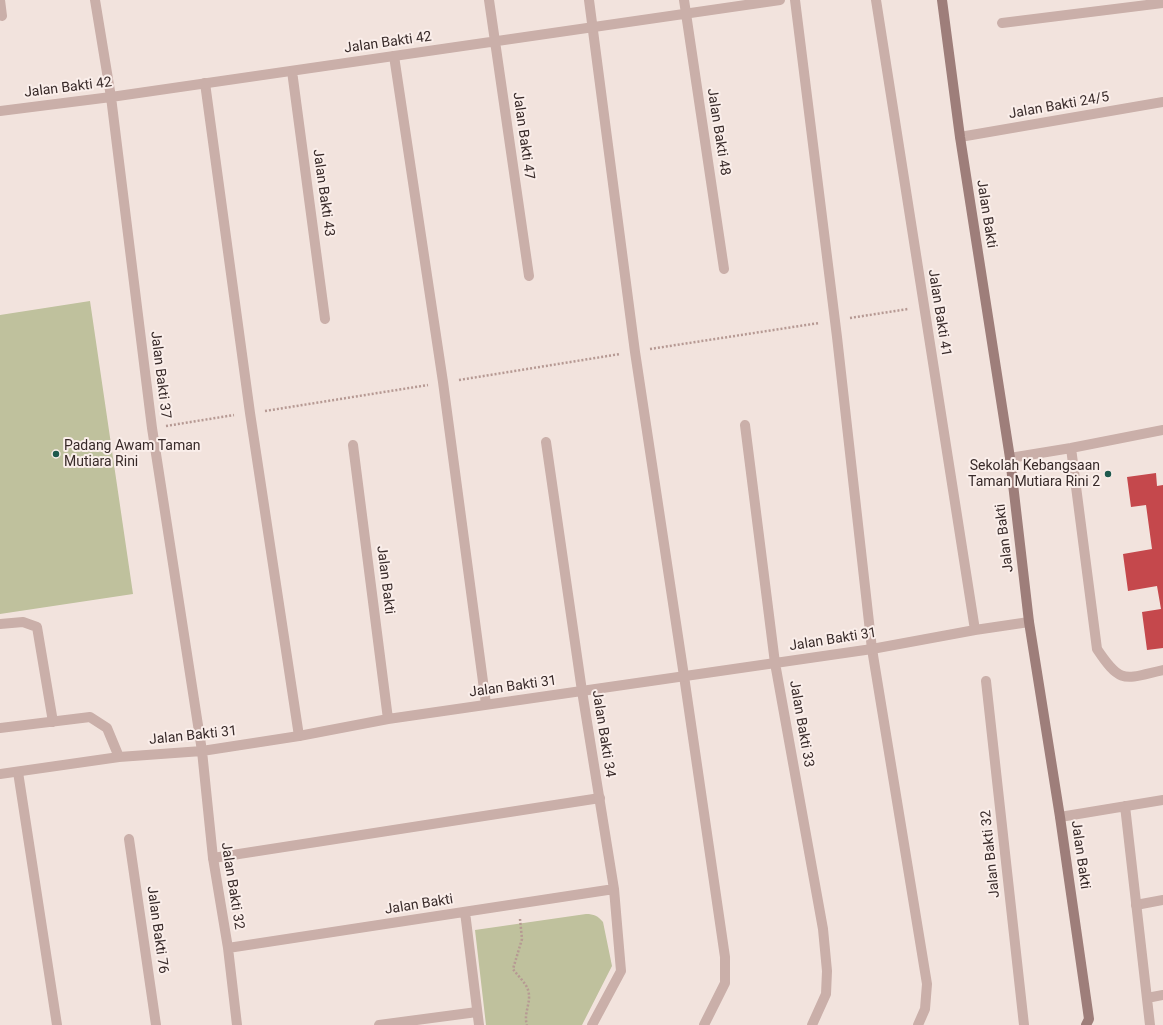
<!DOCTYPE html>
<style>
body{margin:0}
canvas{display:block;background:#f2e3dd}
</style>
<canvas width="1163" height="1025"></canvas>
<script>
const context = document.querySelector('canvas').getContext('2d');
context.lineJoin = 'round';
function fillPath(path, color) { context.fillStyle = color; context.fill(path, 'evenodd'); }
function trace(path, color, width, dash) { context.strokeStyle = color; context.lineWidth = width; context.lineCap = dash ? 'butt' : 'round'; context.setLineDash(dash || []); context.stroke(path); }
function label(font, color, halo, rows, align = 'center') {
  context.font = font + ' Roboto,sans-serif'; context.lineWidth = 4; context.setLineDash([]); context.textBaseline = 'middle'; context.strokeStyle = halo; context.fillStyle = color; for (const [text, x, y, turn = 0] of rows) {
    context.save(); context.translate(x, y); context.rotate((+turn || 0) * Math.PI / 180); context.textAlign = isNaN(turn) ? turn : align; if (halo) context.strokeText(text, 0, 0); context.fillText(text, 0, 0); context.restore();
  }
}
fillPath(new Path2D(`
 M90 301 133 594 0 614V315Z
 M586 914C594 914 598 916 603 922L612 966 582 1025H486L475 930Z`), '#bfc19d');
fillPath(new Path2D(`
 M1156 473 1157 486 1163 485V648L1147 650 1142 612 1161 609 1157 586 1128 591 1123 554 1152 549 1146 505 1131 507 1127 477Z`), '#c5484c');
trace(new Path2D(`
 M850 318 908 309
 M650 349 819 323
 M459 380 620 354
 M265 411 428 385
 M166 426 234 415
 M520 919 522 939 513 969C517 975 526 983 528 990 532 1002 523 1013 527 1025`), '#b69993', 2.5, [2, 2]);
trace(new Path2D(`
 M589 0 635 352 684 676 725 957V983L704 1025
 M795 0 837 337 872 649 927 984 925 1009 918 1025
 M1002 23 1163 3
 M394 56 443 382 486 704
 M205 83 250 413 299 736
 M1071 448 1097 649C1121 685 1124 679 1163 670
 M1010 458 1071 448 1163 430
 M18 772 57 1025
 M213 858 600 798
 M1136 905 1163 900
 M379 1025 477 1012`), '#caafa9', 10);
trace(new Path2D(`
 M0 0 2 16
 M95 0 111 97 152 428 202 751 213 858 228 948 237 1025
 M489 0 529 276
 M684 0 724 269
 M876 0 975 630
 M292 71 325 319
 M0 111 111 97 780 0
 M960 137 1163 102
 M745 425 775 663 823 929 827 971 826 994 812 1025
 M546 442 582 691 614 889 621 971 592 1025
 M353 445 388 719
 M0 624 23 622 37 627 53 722
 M986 681 1024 1025
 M0 728 90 717 107 728 119 757
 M0 774 119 757 202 751 299 736 388 719 872 649 975 630 1029 622
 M1125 806 1150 1025
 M1060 817 1163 800
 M129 839 156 1025
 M465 912 479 1025
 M228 948 614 889
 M1147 998 1163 995`), '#caafa9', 10);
trace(new Path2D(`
 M942 0 960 137 1010 458 1029 622 1060 817 1089 1019 1086 1025`), '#9e7e7a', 10);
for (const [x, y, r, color] of [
 [56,454,4,"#1e594d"],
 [1108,474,4,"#1e594d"]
]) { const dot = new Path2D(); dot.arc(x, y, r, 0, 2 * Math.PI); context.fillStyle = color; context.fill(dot); trace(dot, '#faeeea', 1.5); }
label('14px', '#382a29', '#faeeea', [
 ["Jalan Bakti 42",388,43,-8],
 ["Jalan Bakti 42",68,88,-7],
 ["Jalan Bakti 24/5",1059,106,-10],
 ["Jalan Bakti 48",718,132,81],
 ["Jalan Bakti 47",523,136,82],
 ["Jalan Bakti 43",323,193,82],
 ["Jalan Bakti",986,214,81],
 ["Jalan Bakti 41",939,313,81],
 ["Jalan Bakti 37",160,375,83],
 ["Jalan Bakti",1005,538,-97],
 ["Jalan Bakti",385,580,83],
 ["Jalan Bakti 31",833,640,-9],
 ["Jalan Bakti 31",513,687,-8],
 ["Jalan Bakti 33",801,724,80],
 ["Jalan Bakti 34",603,734,81],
 ["Jalan Bakti 31",193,736,-6],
 ["Jalan Bakti 32",991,854,-96],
 ["Jalan Bakti",1080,855,82],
 ["Jalan Bakti 32",232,886,81],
 ["Jalan Bakti",419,905,-9],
 ["Jalan Bakti 76",157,930,82]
]);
label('14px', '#382a29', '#faeeea', [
 ["Padang Awam Taman",64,446],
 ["Mutiara Rini",64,462],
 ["Sekolah Kebangsaan",1100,466,"right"],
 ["Taman Mutiara Rini 2",1100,482,"right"]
], 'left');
</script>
